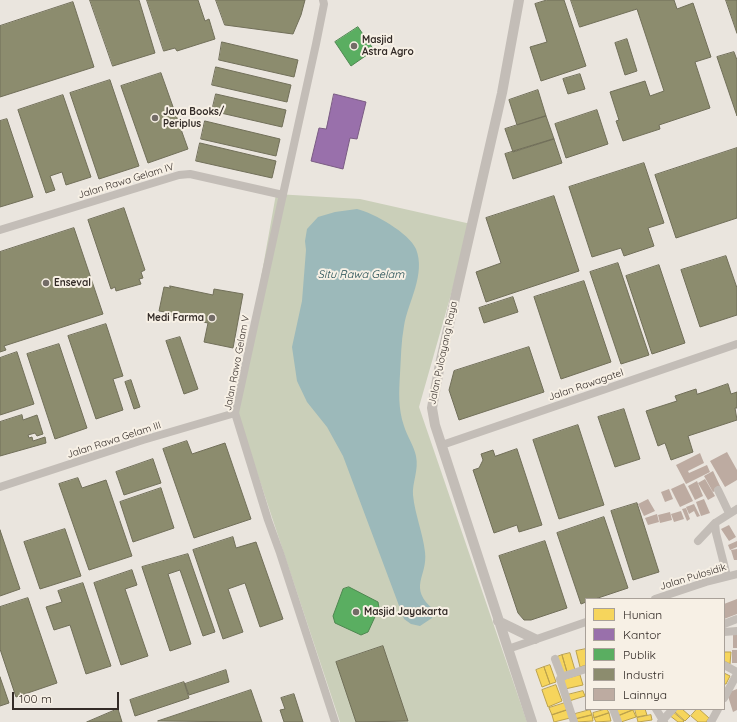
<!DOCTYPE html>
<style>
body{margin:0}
#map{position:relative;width:737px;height:722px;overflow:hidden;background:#eae5de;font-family:Quicksand,sans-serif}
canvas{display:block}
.legend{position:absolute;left:585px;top:598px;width:140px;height:112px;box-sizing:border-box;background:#f7f0e5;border:1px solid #a9a199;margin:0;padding:5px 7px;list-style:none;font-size:12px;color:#332b27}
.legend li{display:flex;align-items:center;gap:8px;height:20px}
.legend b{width:20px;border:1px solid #a9a199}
.scale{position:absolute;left:12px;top:692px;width:107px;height:18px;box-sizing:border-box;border:2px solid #332b27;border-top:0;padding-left:5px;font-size:12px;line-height:14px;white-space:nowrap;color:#332b27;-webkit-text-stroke:3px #f7f0e5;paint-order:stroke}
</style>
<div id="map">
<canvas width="737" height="722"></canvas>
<ul class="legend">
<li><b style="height:11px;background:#f6d55c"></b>Hunian</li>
<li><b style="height:11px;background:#9970ab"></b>Kantor</li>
<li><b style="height:11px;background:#5aae61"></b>Publik</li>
<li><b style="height:11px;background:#8c8c6e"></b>Industri</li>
<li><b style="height:11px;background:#bdaba1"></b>Lainnya</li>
</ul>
<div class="scale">100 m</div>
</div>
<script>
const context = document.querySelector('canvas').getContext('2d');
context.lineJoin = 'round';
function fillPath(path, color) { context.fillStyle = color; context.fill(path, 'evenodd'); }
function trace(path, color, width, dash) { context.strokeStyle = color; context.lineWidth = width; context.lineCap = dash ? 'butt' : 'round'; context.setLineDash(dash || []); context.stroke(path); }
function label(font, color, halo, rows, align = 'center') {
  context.font = font + ' Quicksand,sans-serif'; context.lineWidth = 4; context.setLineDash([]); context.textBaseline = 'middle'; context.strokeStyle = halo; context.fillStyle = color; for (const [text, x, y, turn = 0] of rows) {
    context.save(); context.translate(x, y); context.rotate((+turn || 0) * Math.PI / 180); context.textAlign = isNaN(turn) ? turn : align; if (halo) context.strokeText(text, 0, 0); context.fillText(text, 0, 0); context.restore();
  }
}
fillPath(new Path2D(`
 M276 194 360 199 471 224 419 407 527 722H340L237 412Z`), '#cacfb9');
fillPath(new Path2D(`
 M357 209C374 213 409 233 416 249 426 274 408 302 404 326 401 342 401 358 400 374 399 391 398 409 404 426 407 436 414 446 416 456 419 470 412 483 413 495 415 515 423 533 425 552 428 577 407 587 434 610L432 618 420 626 411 624 404 619 343 456 327 427 307 402 297 381 292 347 302 301 306 250 305 241 307 229 318 217 335 212Z`), '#9cb9ba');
const homes = new Path2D(`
 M586 649V665L580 667 576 651Z
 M725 652H731L730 664 724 661Z
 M570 653 575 670 567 672 562 655Z
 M562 655 567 672 562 674 557 657Z
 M550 665 556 682 550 684 544 667Z
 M544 667 550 684 542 687 536 670Z
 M724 673 730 676 726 684H724Z
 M580 675 583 685 565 689 563 680Z
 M556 685 562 701 548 707 542 690Z
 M583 691 585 696 569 701 567 695Z
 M565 703 567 710 552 715 549 708Z
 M607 709 609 713 594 718 593 713Z
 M620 709H633V710L618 716 616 710Z
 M635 709H645L647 715 637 717Z
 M678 709H682L690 716 685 721 675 712Z
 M697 709H699L709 718 706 722H698L691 716Z
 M567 710 570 718 554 722 552 715Z
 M590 710 592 715 576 719 575 714Z
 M633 710 636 717 621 722 618 716Z
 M672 711 684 721 683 722H678L669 715Z
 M609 713 611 721 596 722 594 718Z
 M592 715 593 721 577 722 576 719Z
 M651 715 652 720 638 722 637 718Z`);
fillPath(homes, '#f6d55c');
trace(homes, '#bca24c', 1);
const offices = new Path2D(`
 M334 94 366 102 357 139 350 138 343 169 311 161 319 128 326 129Z`);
fillPath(offices, '#9970ab');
trace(offices, '#7a5b83', 1);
const public = new Path2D(`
 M358 27 374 50 351 66 335 42Z
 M349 587 378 602 379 608 368 632 361 635 335 623 333 616 343 589Z`);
fillPath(public, '#5aae61');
trace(public, '#4e8750', 1);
const industry = new Path2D(`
 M90 0H139L155 53 113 66Z
 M147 0H198L205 21 209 19 215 39 177 51 175 48 164 51Z
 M216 0H305L301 15 293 34 225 25Z
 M547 0H564L586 66 541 81 530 47 547 42 535 4Z
 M571 0H674L677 9 693 3 711 57 695 62 710 108 659 125 660 129 623 141 616 121 619 120 610 92 645 81 650 96 664 91 637 9 580 27Z
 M726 0H737V33Z
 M73 2 94 67 0 97V26Z
 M627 39 637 71 625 75 615 43Z
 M222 42 298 60 294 77 219 60Z
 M734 52 737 60V116L717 57Z
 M216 67 291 85 287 102 212 85Z
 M161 73 188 149 148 163 121 86Z
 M580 74 585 89 568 94 563 79Z
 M110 80 139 166 99 179 70 93Z
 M538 90 546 116 517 125 509 100Z
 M216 94 286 110 282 127 212 111Z
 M63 95 91 177 66 185 62 172 50 176 55 190 46 193 18 110Z
 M597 110 608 144 566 158 555 124Z
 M546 116 554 139 513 152 505 129Z
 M7 119 33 197 0 207V121Z
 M205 121 280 139 276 156 201 139Z
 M554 139 562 163 513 179 505 154Z
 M200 143 276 161 272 178 196 161Z
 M737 148V218L676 238 655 175Z
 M644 163 664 223 648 228 654 246 624 256 621 248 592 257 569 187Z
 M554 196 579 271 486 302 476 272 501 263 486 218Z
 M124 208 145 270 141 272 143 278 139 279 141 284 116 291 115 287 111 289 88 220Z
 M74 228 103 314 4 346 6 350 0 352V252Z
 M726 256 737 288V315L700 327 681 270Z
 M618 263 649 355 621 364 590 272Z
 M659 265 685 343 652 354 626 276Z
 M584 281 611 362 561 379 534 297Z
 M170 286 213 295 214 289 243 294 233 348 204 342 208 323 165 314V312L159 311 164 287 170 288Z
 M513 297 518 312 484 323 479 308Z
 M106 324 123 376 113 379 123 410 96 419 68 336Z
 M180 337 198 389 184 394 166 341Z
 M59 344 87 428 55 439 27 354Z
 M529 347 544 392 459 420 449 390 454 371Z
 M17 352 34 404 0 415V358Z
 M131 380 140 407 134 409 125 382Z
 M728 384 731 394 737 392V408H735L737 420 688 436 693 452 671 460 665 443 658 446 646 411 677 401 675 396 696 389 697 394Z
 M624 409 640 459 615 467 598 417Z
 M22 415 23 420 37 415 43 434 37 436 35 433 28 435 29 438 32 437 33 441 45 437 46 443 0 456V422Z
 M578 425 604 505 559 519 533 440Z
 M187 441 192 454 225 443 251 519 194 538 163 449Z
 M517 449 542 525 519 532 517 525 494 533 473 470 479 468 483 460 481 454 493 450 495 456Z
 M153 459 161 483 124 495 116 472Z
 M78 478 82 488 106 480 132 556 89 570 59 484Z
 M161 488 174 528 133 542 120 502Z
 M637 503 659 572 633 580 611 511Z
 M604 517 628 588 595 599H586V602L581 604 557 533Z
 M65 529 81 576 40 589 24 542Z
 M0 530 20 589 0 596Z
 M233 537 236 548 256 542 283 619 260 627 245 583 228 589 243 632 223 639 193 550Z
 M545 541 567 608 531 620H524L518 613 499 556Z
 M188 554 215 632 203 636 180 570 168 574 191 644 170 651 142 567Z
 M132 570 137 585 125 589 148 656 121 665 94 583Z
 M83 583 111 666 86 674 70 625 54 630 46 607 62 602 58 591Z
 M28 598 57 683 16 697 0 649V607Z
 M383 646 408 721 356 722 336 662Z
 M226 670 229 682 189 695 185 684Z
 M0 677 9 703 0 706Z
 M184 682 189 698 135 716 130 700Z
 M251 690 262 722 158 721Z
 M294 694 303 722H284L280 710 285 709 281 698Z
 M118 709 122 722H87Z`);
fillPath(industry, '#8c8c6e');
trace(industry, '#716f59', 1);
fillPath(new Path2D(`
 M727 452 737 470V480L725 487 710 461Z
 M700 453 704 463 688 471 689 473 707 465 710 472 686 484 676 465Z
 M713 471 721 488 713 492 704 476Z
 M705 479 715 496 708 500 698 483Z
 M697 481 703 496 695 500 688 486Z
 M684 483 693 501 680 507 671 489Z
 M669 489 673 499 665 502 661 492Z
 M648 499 655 511 644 516 638 504Z
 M704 499 710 513 701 516 696 502Z
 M694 504 700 516 697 517 694 511 689 514 686 507Z
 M686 508 690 519 687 521 682 509Z
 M681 511 684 519 674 522 671 514Z
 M670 512 672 520 660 523 658 515Z
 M657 514 659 522 648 525 645 518Z
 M729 525 736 537 729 541 721 529Z
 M737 541V547L730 550 728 545Z
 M737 549V560H734L731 550Z
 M737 599V614L724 619V604Z
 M733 632 737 633V648H733Z
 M732 650H737V663H732Z
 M737 689V710L733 712 727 693Z`), '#bdaba1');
trace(new Path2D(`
 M323 0 324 4 316 44 235 413 268 520 280 553 335 722
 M0 230 179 175 190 174 283 195
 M442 445 737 344
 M0 487 143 440 235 413
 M718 490 729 513
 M698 541 715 523
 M727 576 716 533 715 523 737 509
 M655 599 706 582 737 574
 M724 624 737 619
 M724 632 737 631
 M508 649 586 622
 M555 659 562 677
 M724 665 737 672
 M724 698 737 674
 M613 709 618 722
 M656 709 664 722
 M574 722 560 679 564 676 586 669
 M661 722 673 709
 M711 722 718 709`), '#c3bdb7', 8);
trace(new Path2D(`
 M519 0 502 93 440 364 432 408 435 425 532 722
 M498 621 535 639`), '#c3bdb7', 10);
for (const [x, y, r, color] of [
 [354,46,4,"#736c67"],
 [155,118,4,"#736c67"],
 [46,283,4,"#736c67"],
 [212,318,4,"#736c67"],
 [356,612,4,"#736c67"]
]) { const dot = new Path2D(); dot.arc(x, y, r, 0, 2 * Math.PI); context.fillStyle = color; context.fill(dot); trace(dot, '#f7f0e5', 1.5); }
label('bold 10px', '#332b27', '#f7f0e5', [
 ["Masjid",362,40],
 ["Astra Agro",362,52],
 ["Java Books/",163,112],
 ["Periplus",163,124],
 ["Enseval",54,283],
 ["Medi Farma",204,318,"right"],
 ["Masjid Jayakarta",364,612]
], 'left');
label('10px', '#332b27', '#f7f0e5', [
 ["Jalan Rawa Gelam IV",126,181,-17],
 ["Jalan Puloayang Raya",443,353,-78],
 ["Jalan Rawa Gelam V",237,363,-79],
 ["Jalan Rawagatel",586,385,-19],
 ["Jalan Rawa Gelam III",114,440,-18],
 ["Jalan Pulosidik",693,577,-17]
]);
label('italic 11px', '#204b51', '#f7f0e5', [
 ["Situ Rawa Gelam",361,275]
]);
</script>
